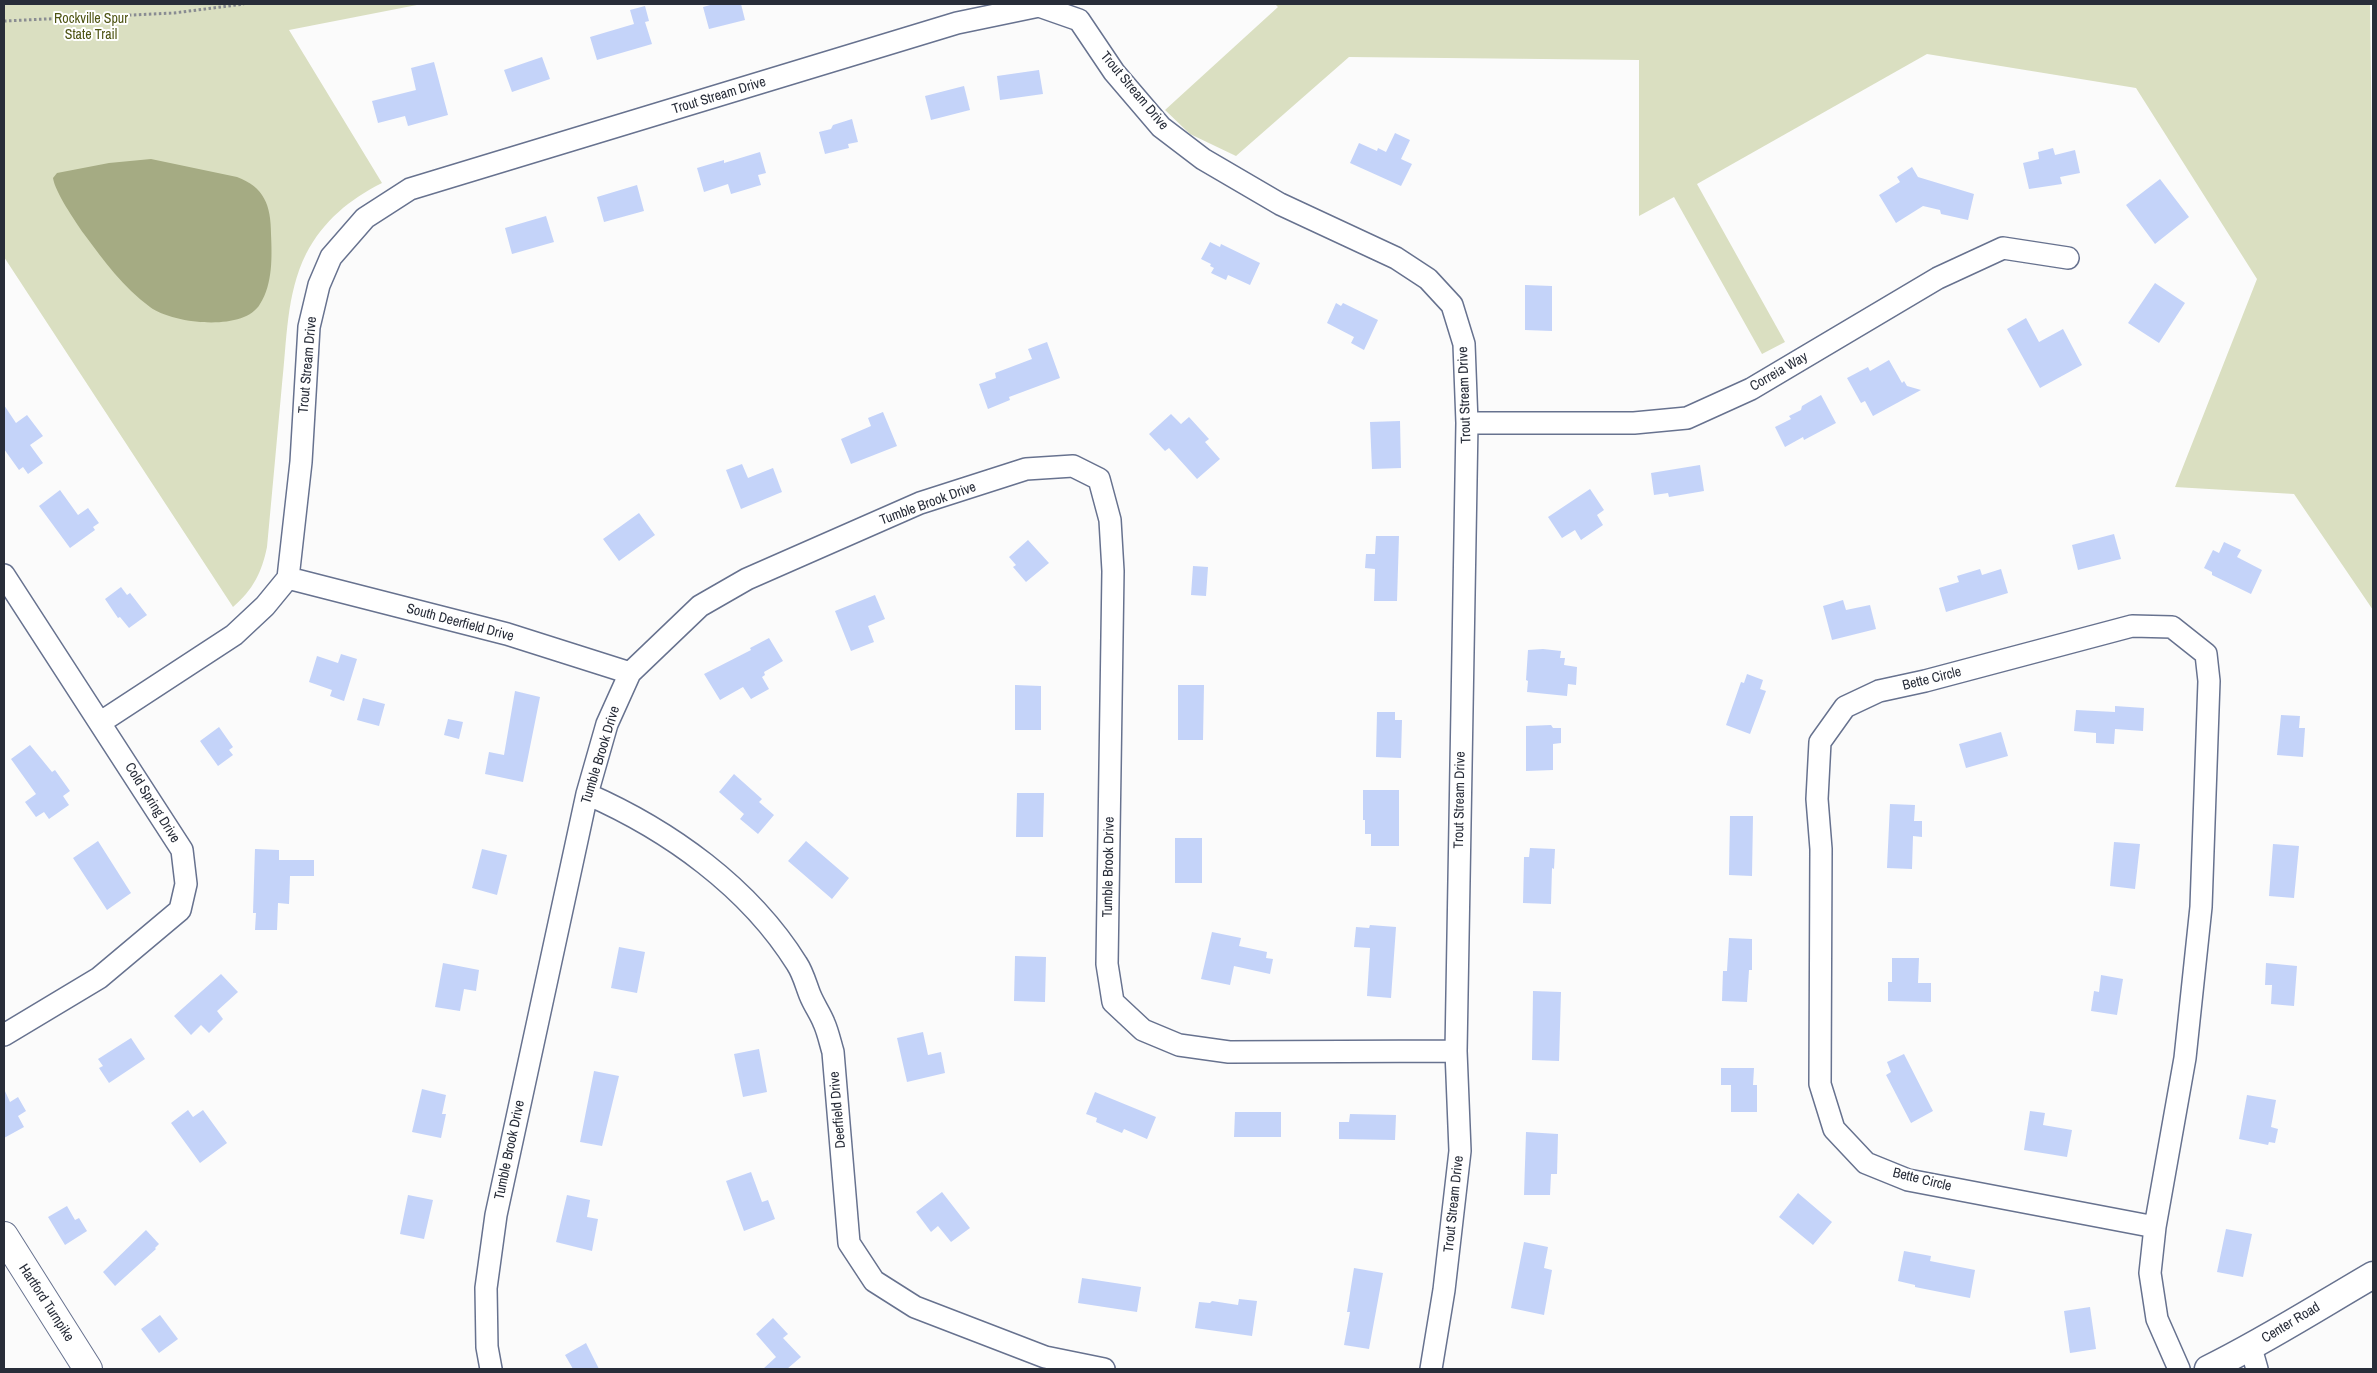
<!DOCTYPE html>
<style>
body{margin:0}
#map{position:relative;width:2377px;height:1373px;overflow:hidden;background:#fbfbfb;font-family:"Archivo Narrow",sans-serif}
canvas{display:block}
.frame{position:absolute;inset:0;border:5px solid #282d39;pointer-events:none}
</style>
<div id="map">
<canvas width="2377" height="1373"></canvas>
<div class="frame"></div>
</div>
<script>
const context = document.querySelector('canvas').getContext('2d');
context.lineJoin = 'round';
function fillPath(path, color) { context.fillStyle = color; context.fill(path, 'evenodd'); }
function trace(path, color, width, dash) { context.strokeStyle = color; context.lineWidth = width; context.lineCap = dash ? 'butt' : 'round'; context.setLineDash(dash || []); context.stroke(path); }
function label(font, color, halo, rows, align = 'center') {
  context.font = font + ' "Archivo Narrow",sans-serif'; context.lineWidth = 4; context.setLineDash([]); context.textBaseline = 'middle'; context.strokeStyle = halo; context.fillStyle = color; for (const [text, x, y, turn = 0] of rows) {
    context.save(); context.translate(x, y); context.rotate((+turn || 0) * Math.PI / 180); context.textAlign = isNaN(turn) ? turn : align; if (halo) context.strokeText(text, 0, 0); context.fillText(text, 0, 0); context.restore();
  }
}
fillPath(new Path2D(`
 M4 4H422L289 30 382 183C350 199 323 221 306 254 286 294 287 341 282 384 277 439 272 493 267 547 262 572 253 590 233 607L4 257Z
 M1275 4H2370L2373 230V610L2294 494 2175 487 2257 279 2136 88 1927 54 1697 184 1785 342 1762 354 1674 197 1639 216V60L1349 57 1236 156 1190 134 1165 110 1278 7Z`), '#dadfc1');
fillPath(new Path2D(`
 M151 159 237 177C264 187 271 205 271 234 272 256 273 284 260 304 244 332 173 324 150 307 123 287 104 261 84 234 75 221 55 192 53 178L57 173 109 163Z`), '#a5ab83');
fillPath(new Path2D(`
 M714 4H741L745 20 709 29 703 7Z
 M645 6 649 21 645 22 652 44 597 60 590 37 634 24 630 10Z
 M542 57 550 79 512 92 504 70Z
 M434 62 448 115 408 126 405 116 378 123 372 101 416 90 411 68Z
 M1039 70 1043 94 1000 100 997 76Z
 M964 86 970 110 931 120 925 96Z
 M852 119 858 142 848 144 849 148 825 154 819 132 831 129 833 125Z
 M1395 133 1410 140 1401 159 1412 164 1401 186 1350 163 1359 143 1377 151 1378 148 1386 152Z
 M2053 148 2055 155 2075 150 2080 173 2060 177 2062 184 2029 189 2023 163 2039 159 2038 152Z
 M760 152 766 173 758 175 761 185 731 194 728 184 704 192 697 168 724 160V163Z
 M1912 167 1918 177 1974 194 1968 220 1941 214 1940 210 1923 206 1896 223 1879 195 1900 182 1897 177Z
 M2160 179 2189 217 2155 244 2126 205Z
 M637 185 644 211 604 222 597 197Z
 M546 216 554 242 512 254 505 228Z
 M1210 242 1220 247 1221 244 1260 263 1250 285 1228 275 1226 280 1211 273 1214 268 1210 266 1211 264 1201 259Z
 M2155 283 2185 303 2159 343 2128 323Z
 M1525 285 1552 286V331L1525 330Z
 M1336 303 1341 306 1343 303 1378 320 1364 350 1351 343 1354 337 1327 323Z
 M2026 318 2039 342 2063 329 2082 365 2040 388 2007 329Z
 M1047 342 1060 378 1009 397 1010 400 988 409 979 384 996 378 995 373 1032 359 1028 349Z
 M1889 360 1902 383 1904 381 1907 386 1921 390 1873 416 1865 401 1861 403 1847 378 1868 367 1870 371Z
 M1821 395 1836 423 1804 440 1803 437 1785 447 1775 427 1791 419 1789 416 1801 410 1802 406Z
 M4 405 16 423 27 415 43 436 30 445 43 463 28 474 23 467 19 470 4 449Z
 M883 412 897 446 851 464 841 439 871 426 868 418Z
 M1171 414 1181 424 1189 417 1209 439 1205 442 1220 459 1197 479 1169 448 1165 451 1149 434Z
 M1400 421 1401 468 1372 469 1370 422Z
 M742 464 748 478 773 468 782 492 741 509 726 470Z
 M1700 465 1704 491 1669 497 1668 493 1654 495 1651 473Z
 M1590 489 1604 510 1597 515 1603 525 1581 540 1575 530 1562 538 1548 517Z
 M60 490 78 515 88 508 99 523 93 527 95 530 70 548 39 506Z
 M639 513 655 535 619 561 603 539Z
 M2114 534 2121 559 2078 570 2072 545Z
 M1376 536H1399L1397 601H1374L1375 569 1365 568 1366 554H1375Z
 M1028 540 1049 563 1026 582 1013 567 1016 565 1009 557Z
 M2224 542 2241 550 2237 557 2262 570 2251 594 2212 575V572L2204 568 2213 550 2219 553Z
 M1193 566 1208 567 1206 596 1191 595Z
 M1980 569 1982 575 2001 569 2008 593 1946 612 1939 588 1959 582 1957 576Z
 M121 587 127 595 130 593 147 615 129 628 120 617 118 618 105 599Z
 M875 595 885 619 868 626 874 642 851 651 835 611Z
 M1843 600 1846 610 1870 605 1876 629 1832 640 1823 606Z
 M769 638 783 661 764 672 765 675 762 677 769 689 751 699 743 687 720 700 704 674 751 650 750 648Z
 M1543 649 1561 651 1560 658H1565L1564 665 1577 667 1576 685 1568 684 1567 696 1527 692 1528 681 1526 680 1528 650Z
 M341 654 357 659 344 701 330 696 332 690 309 682 317 656 338 663Z
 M1747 674 1763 680 1760 689 1766 691 1750 734 1726 725 1741 682 1744 683Z
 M1015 685 1041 686V730H1015Z
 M1178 685H1204L1203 740H1178Z
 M515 691 540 697 523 782 485 774 489 752 504 755Z
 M363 698 385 704 379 726 357 720Z
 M2115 706 2144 708 2143 731 2115 729 2114 744 2096 743V733L2074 731 2076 710 2115 712Z
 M1377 712H1395V720H1402L1401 758 1376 757Z
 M2281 715 2300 716 2299 728H2305L2303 757 2277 755Z
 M448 719 463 722 459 739 444 735Z
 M1551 725 1553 728H1561V743L1553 744V770L1526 771V726Z
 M219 727 233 747 229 750 233 755 218 766 200 741Z
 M2001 732 2008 756 1966 768 1959 744Z
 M30 745 52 772 55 770 70 791 63 796 69 805 49 819 44 812 36 817 25 802 36 794 11 759Z
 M734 774 762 799 759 802 774 815 758 834 740 819 744 814 719 792Z
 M1363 790H1399V846H1371V834H1365V820H1363Z
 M1017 793H1044L1043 837H1016Z
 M1890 804 1915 805 1914 821H1922V837L1913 836 1912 869 1887 868Z
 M1730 816H1753L1752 876 1729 875Z
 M1175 838H1202V883H1175Z
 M98 841 131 893 107 910 73 858Z
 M806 841 849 878 832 899 788 861Z
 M2114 842 2140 844 2135 889 2110 886Z
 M2273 844 2299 846 2294 898 2269 896Z
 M1530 848 1555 849 1554 869 1552 868 1551 904 1523 903 1524 857H1529Z
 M255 849 279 850V860H314V876H290L289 904 278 903 277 930H255L256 913H253Z
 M482 849 507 855 497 895 472 888Z
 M1370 925 1396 927 1391 998 1367 996 1370 948 1354 947 1356 927 1369 928Z
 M1212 932 1241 938 1239 946 1267 952 1266 958 1273 959 1270 974 1234 966 1230 985 1201 979Z
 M1729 938 1752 939V970H1749L1747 1002 1722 1001 1723 971H1727Z
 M619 947 645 952 637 993 611 988Z
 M1015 956 1046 957 1045 1002 1014 1001Z
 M1892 958H1919L1918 983H1931V1002L1888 1001V982H1892Z
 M443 963 479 970 476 991 464 989 460 1011 435 1007Z
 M2266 963 2297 966 2294 1006 2271 1004 2272 985H2265Z
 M221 974 238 992 217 1011 223 1019 209 1033 201 1025 191 1035 174 1016Z
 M2101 975 2123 979 2117 1015 2091 1011 2094 991 2099 992Z
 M1533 991 1561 992 1559 1061 1532 1060Z
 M923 1032 928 1055 941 1052 945 1073 907 1082 897 1038Z
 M131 1038 145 1059 109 1083 99 1068 103 1066 98 1059Z
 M759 1049 767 1092 743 1097 734 1054Z
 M1904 1054 1933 1111 1911 1123 1886 1075 1891 1072 1887 1062Z
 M1721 1068H1754L1753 1085H1757V1112H1731V1085H1721Z
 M594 1071 619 1076 602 1146 580 1142Z
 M4 1089 10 1102 18 1097 26 1111 18 1116 24 1127 4 1138Z
 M422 1089 446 1095 442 1114H446L441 1138 412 1132Z
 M1095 1092 1156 1117 1147 1139 1124 1129 1122 1133 1096 1122 1097 1118 1086 1114Z
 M2247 1095 2276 1100 2271 1127 2278 1129 2275 1143 2269 1142 2268 1145 2239 1139Z
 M188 1110 193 1117 203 1110 227 1143 200 1163 171 1123Z
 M2030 1111 2045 1113 2043 1125 2072 1130 2067 1157 2024 1150Z
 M1235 1112H1281V1137H1234Z
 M1350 1114 1396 1115 1395 1140 1339 1139V1122H1349Z
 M1526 1132 1558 1134 1557 1174H1551L1550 1195H1524Z
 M751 1172 762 1202 768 1200 775 1219 744 1231 726 1181Z
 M942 1192 970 1228 951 1242 938 1226 931 1232 916 1212Z
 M1798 1193 1832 1222 1813 1245 1779 1217Z
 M408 1195 433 1200 424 1239 400 1234Z
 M567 1195 590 1200 587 1217 598 1219 592 1251 556 1242Z
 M67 1206 75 1220 79 1218 87 1231 65 1245 48 1217Z
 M2226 1229 2252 1234 2243 1277 2217 1272Z
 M146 1230 159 1244 155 1248 156 1249 115 1286 103 1272Z
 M1524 1242 1548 1247 1544 1268 1552 1270 1544 1315 1511 1308Z
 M1904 1251 1931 1256 1930 1261 1975 1270 1970 1298 1915 1287V1285L1898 1281Z
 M1354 1268 1383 1273 1369 1349 1344 1345 1350 1312H1347Z
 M1082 1278 1141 1287 1137 1312 1078 1303Z
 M1239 1299 1257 1301 1252 1336 1195 1328 1199 1302 1210 1303 1212 1301 1238 1305Z
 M2090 1307 2096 1349 2070 1353 2064 1311Z
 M160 1315 178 1339 159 1353 141 1329Z
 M773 1318 788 1334 783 1338 801 1357 787 1369H763L776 1357 756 1334Z
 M586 1343 599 1369H573L565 1355Z`), '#c4d3f9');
const minor = new Path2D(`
 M1467 423H1634L1687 418 1751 389 1938 278 2003 248 2068 258
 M4 575 182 850 186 884 180 910 99 978 4 1035
 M288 578 507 634 630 673
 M2132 626 2172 627 2206 654 2209 681 2201 907 2185 1058 2155 1227 1908 1180 1866 1163 1834 1129 1820 1084 1821 849 1817 799 1820 742 1845 707 1879 691 1925 681Z
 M101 722 234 635 265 606 288 578 301 462 309 327 319 285 331 257 365 218 410 189 957 23 1039 6 1079 20 1114 72 1161 127 1203 159 1280 204 1396 258 1428 279 1452 305 1464 344 1467 423 1456 1051 1460 1151 1444 1290 1431 1369
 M587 794C669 830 749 887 797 964 803 973 806 985 810 995 814 1005 820 1013 824 1023 828 1032 830 1042 833 1052L849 1243 874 1281 915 1307 1045 1357 1104 1369
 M2155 1227 2150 1273 2157 1319 2179 1369
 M2251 1348 2257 1369
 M491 1369 487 1347 486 1288 496 1215 587 794 607 724 630 673 700 606 747 579 920 503 1026 469 1073 466 1099 479 1110 520 1113 571 1107 964 1113 1002 1143 1030 1179 1045 1229 1052 1456 1051`);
const tertiary = new Path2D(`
 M2208 1369C2265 1341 2318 1307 2373 1275`);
const secondary = new Path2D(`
 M4 1236 88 1369`);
trace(minor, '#67728f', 24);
trace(tertiary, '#67728f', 29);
trace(secondary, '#67728f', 30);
trace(new Path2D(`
 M4 21 174 13 244 4`), '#898c92', 3, [2.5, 2.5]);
trace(minor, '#fff', 21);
trace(tertiary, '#fff', 26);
trace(secondary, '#fff', 28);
label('14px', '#4e5413', '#fff', [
 ["Rockville Spur",91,19],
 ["State Trail",91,35]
]);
label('14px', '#282d39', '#fff', [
 ["Trout Stream Drive",1134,91,50],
 ["Trout Stream Drive",719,96,-17],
 ["Trout Stream Drive",308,365,-85],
 ["Correia Way",1779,372,-30],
 ["Trout Stream Drive",1465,395,-92],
 ["Tumble Brook Drive",928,504,-20],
 ["South Deerfield Drive",460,623,15],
 ["Bette Circle",1932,679,-14],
 ["Tumble Brook Drive",601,755,-73],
 ["Trout Stream Drive",1460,800,-89],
 ["Cold Spring Drive",152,803,58],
 ["Tumble Brook Drive",1109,867,-89],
 ["Deerfield Drive",838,1110,-95],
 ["Tumble Brook Drive",510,1150,-78],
 ["Bette Circle",1922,1180,14],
 ["Trout Stream Drive",1454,1204,-84],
 ["Hartford Turnpike",46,1303,57],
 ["Center Road",2291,1323,-31]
]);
</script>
